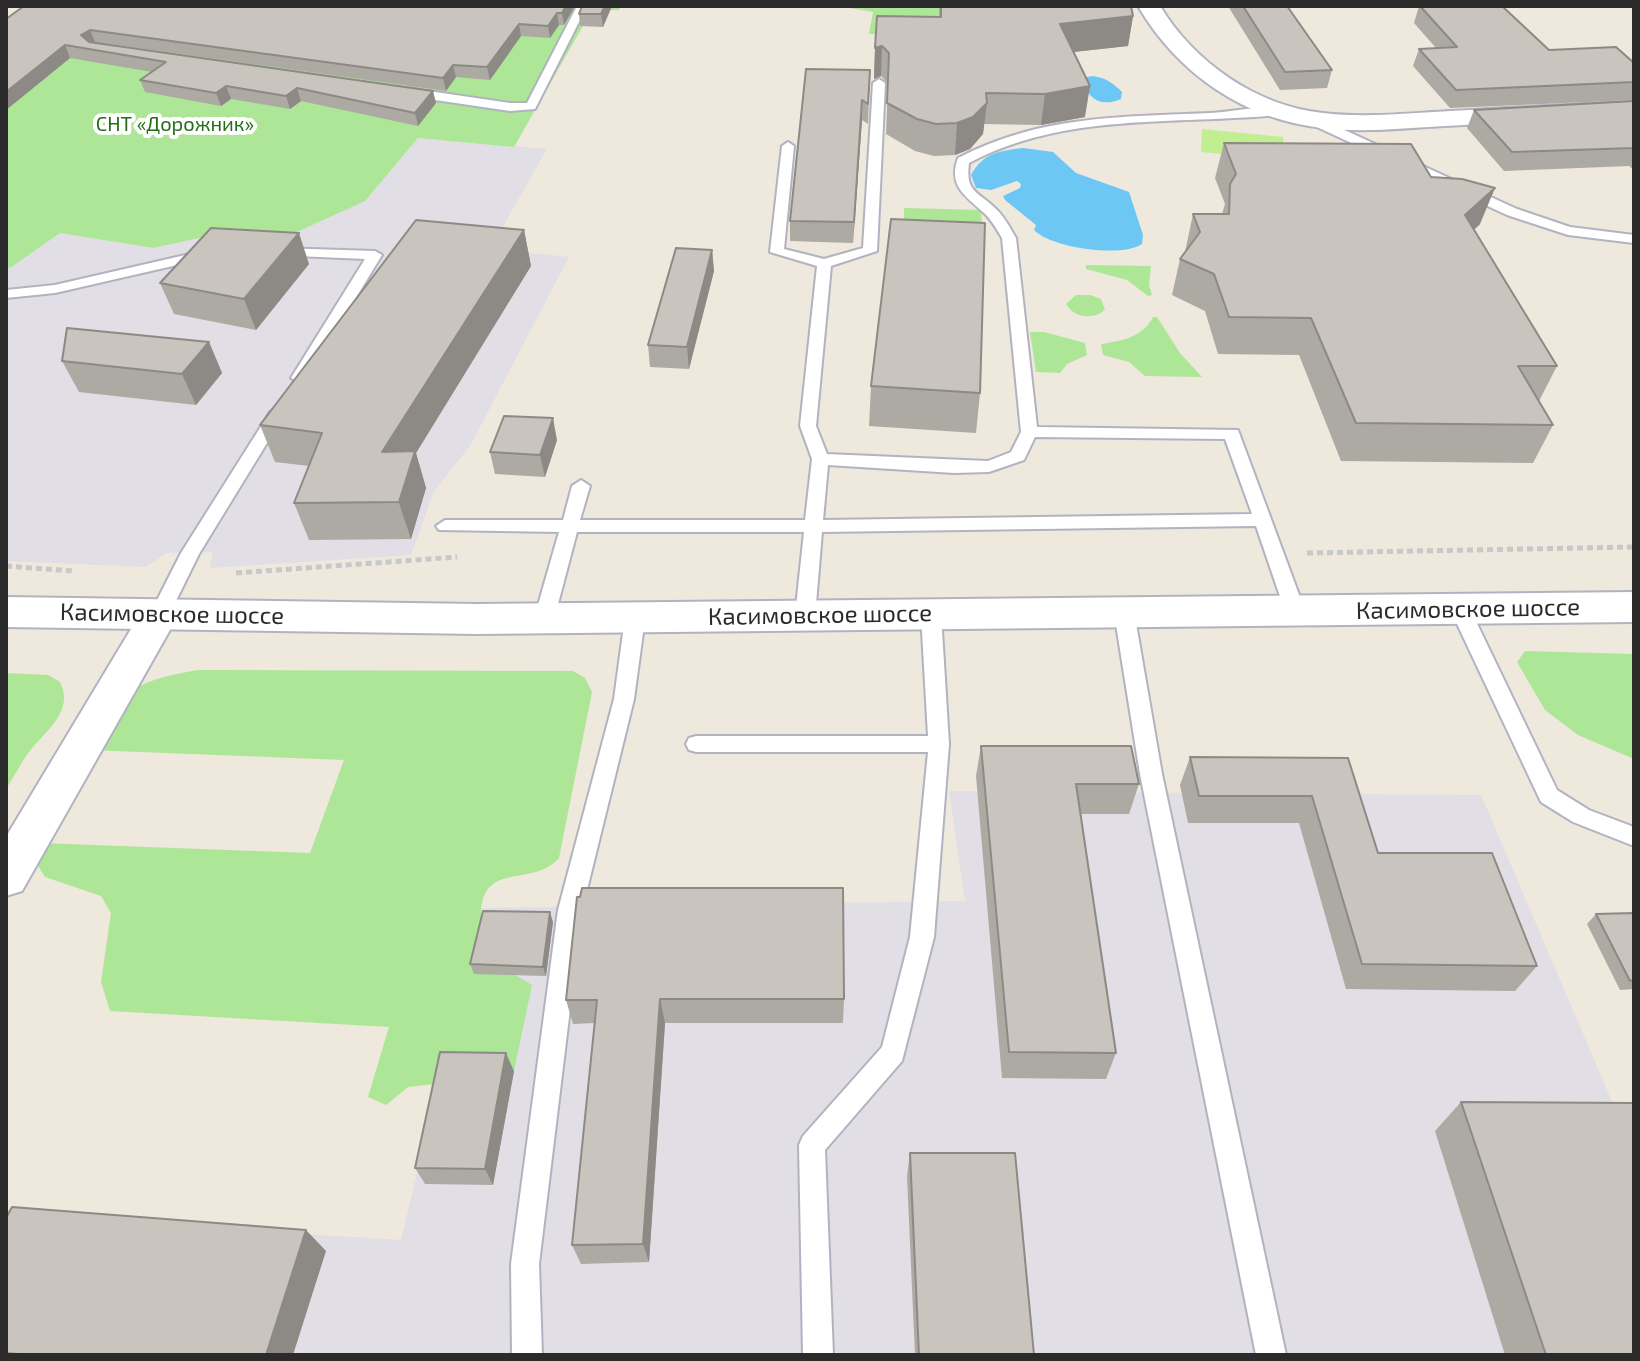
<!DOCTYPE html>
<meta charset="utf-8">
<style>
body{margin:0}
#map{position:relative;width:1640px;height:1361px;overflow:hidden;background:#eee8dd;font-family:"Exo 2",sans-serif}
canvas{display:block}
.frame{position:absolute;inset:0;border:8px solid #2b2b2b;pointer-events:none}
</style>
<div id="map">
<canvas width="1640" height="1361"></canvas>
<div class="frame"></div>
</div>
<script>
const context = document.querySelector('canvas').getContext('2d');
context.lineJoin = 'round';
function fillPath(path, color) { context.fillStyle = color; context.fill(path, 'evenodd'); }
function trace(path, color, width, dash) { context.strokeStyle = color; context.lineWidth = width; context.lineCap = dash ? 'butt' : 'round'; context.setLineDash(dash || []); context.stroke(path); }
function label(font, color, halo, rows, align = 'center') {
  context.font = font + ' "Exo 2",sans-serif'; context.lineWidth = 8; context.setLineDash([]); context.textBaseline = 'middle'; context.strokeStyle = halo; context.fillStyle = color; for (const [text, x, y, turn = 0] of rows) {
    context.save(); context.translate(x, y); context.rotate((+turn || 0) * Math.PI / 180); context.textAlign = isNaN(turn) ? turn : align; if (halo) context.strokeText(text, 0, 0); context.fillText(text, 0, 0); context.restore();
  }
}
fillPath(new Path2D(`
 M418 138 547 149 490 249 569 257 470 446 434 491 411 555 210 568 213 552 167 553 145 567 6 561V267L10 268 60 233 153 248 365 201Z
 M949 791 1481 795 1634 1153V1355H6V1216L401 1240 481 908 965 901Z`), '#e1dee6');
fillPath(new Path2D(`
 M132 6H621L619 10H592L514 147 418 138 365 201 288 236 223 233 153 248 60 233 10 268 6 267V108Z
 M838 6H1005L937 36 869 34 873 12Z
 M904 208 981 210 983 238 904 236Z
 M1086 265 1151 266 1149 285 1152 295 1148 296 1127 280 1086 269Z
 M1076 295H1090L1101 299 1105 310C1093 320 1074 318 1066 304Z
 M1153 317H1157L1180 353 1202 377 1145 376 1129 362 1103 355 1101 344C1122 341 1143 337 1153 317Z
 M1030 332H1044L1085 343 1087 355 1067 364 1060 373 1036 372Z
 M1525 651 1634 654V759L1578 735 1545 710 1517 662Z
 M197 670 573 671 585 678 592 692 559 858C531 889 480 859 481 918L487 921 515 975 532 985 514 1071 450 1070 435 1084 408 1087 386 1105 368 1097 389 1027 110 1011 101 982 111 913 101 896 45 877 35 861 40 843 310 853 344 760 89 750C99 734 108 714 120 701 139 680 171 675 197 670Z
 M6 673 48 675 60 682C76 713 41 734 26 756 19 767 13 778 6 789Z`), '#aee697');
fillPath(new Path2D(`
 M1202 129 1283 137 1285 160 1201 152Z`), '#c2ee93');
fillPath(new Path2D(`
 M1093 76C1106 78 1113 83 1122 92L1121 99C1100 108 1087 98 1081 78Z
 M1023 148 1053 152 1076 173 1129 192 1143 235 1142 244C1122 258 1051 248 1034 230L1036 225 1005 200 1003 196 1020 188 1021 184 1017 181 991 190 976 188 971 175C983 153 999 151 1023 148Z`), '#6cc7f4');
const service = new Path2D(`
 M577 6H587L535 109 510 111 408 96 402 92 408 88 510 103H527Z
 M879 79 885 83 877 251 831 266 816 426 827 454 988 461 1011 452 1021 432 1002 238C996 228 991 219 983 212 964 195 948 185 958 158 1041 115 1120 117 1210 113 1233 112 1261 105 1283 108L1285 111 1279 115C1174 125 1065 112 969 163 965 194 979 191 997 210 1005 218 1010 228 1016 238L1037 427 1238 430 1305 611 1302 616 1295 618 1285 611 1256 526 822 532 815 616 805 623 795 616 804 532H577L554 619 544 626 534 619 559 532 439 530 436 526 445 520H563L572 486 581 480 590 486 580 520H805L812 459 800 426 817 266 770 252 782 146 788 142 794 146 784 249 824 259 863 248 873 83ZM1035 437 1225 439 1252 514 823 520 828 465 954 473 989 472 1024 460Z
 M1306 116H1314L1517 209 1570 227 1634 235V243L1568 235 1507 215 1306 122Z
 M279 248 375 251 382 255 307 378 299 383 291 378 365 259 274 255 272 252Z
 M207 250 212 251V257L55 293 6 298V290L55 285Z
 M278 407 286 412 199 554 167 619H153L150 614 181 553 270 412Z
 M1460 602 1470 609 1557 790 1589 810 1634 827V846L1573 822 1541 802 1450 609Z
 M1124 605 1134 612 1162 774 1286 1355H1256L1140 774 1114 612Z
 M931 607 941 614 949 744 934 937 902 1061 825 1150 833 1355H803L799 1145 803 1136 882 1047 910 937 928 752H696L689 750 686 744 689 738 696 736H928L921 614Z
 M635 611 645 618 634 699 582 910 539 1264 542 1355H512L511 1264 558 910 614 699 625 618Z`);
const minor = new Path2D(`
 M1138 6H1160C1194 62 1256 106 1323 113 1365 118 1409 113 1451 111 1512 108 1573 104 1634 102V116C1571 119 1508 123 1445 126 1405 128 1364 133 1324 128 1245 120 1178 74 1138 6Z
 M160 600 174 604 179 614 22 891 6 896V837L146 604Z`);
const secondary = new Path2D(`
 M1634 592V622L478 634 6 627V597L478 604Z`);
trace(service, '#b1b3c0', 4);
trace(minor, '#b1b3c0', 4);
trace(secondary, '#b1b3c0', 4);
trace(new Path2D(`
 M1307 553 1634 547
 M6 566 74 571
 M236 573 457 557`), '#c8c8c8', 5, [6, 4]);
fillPath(service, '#fff');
fillPath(minor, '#fff');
fillPath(secondary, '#fff');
fillPath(new Path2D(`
 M575 6 564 25H559L550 38 521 36 490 80 456 77 446 91 95 42 436 103 418 126 301 101 290 109 231 99 221 106 145 92 140 80 152 72 70 58 6 110V19Z
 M582 6H612L603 27 580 26 579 14Z
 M939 6H1131L1133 16 1128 46 1073 52 1085 117 1041 125 984 124 983 134 970 149 955 155 934 156 915 151 886 134 888 83 881 76 874 79 875 48 939 17Z
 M1228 6H1287L1332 70 1327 88 1280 90Z
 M1419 6 1549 50 1634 63V100L1450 108 1413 66 1419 49 1436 48 1414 23Z
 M870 70 868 124 862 120 853 243 790 241V221Z
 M1634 102V170L1629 166 1504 171 1467 128 1474 110Z
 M1224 143 1431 177 1480 224 1474 230 1557 366 1539 401 1553 425 1533 463 1341 461 1299 355 1218 354 1205 311 1172 295 1180 259 1185 252 1193 214H1222L1225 204 1215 178Z
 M524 230 531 266 416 453 426 488 411 539 309 540 294 503 309 466 275 462 260 425Z
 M712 250 714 271 689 369 650 367 648 345Z
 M309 264 256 330 174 314 160 283Z
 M209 342 222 373 196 405 79 392 62 361Z
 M871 386 980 393 976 433 869 426Z
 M557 440 545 477 495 474 490 452Z
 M981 746 1139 784 1129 814H1080L1116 1053 1106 1079 1002 1078 976 776Z
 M1190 757 1348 758 1378 853 1537 966 1515 991 1346 989 1299 823H1188L1180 785Z
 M1634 913V989L1620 990 1587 924 1596 914Z
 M553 922 546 976 474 974 470 964Z
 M844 999 843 1023H665L649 1262 581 1264 572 1245 595 1023 573 1024 566 1000Z
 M514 1071 493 1185 425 1184 415 1168Z
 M1461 1102 1634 1355H1505L1435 1131Z
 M910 1153 1034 1355H915L907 1176Z`), '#ada9a3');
fillPath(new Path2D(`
 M566 6H575L564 25 562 13Z
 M605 6H612L603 27 601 14Z
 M557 13 559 25 550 38 548 26Z
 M1133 16 1128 46 1055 54 1060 24Z
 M519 24 521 36 490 80 487 67Z
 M90 30 95 42 86 47 81 35Z
 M65 45 70 58 6 110V92Z
 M882 46 881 76 874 79 875 48Z
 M453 65 456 77 446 91 443 78Z
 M226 86 231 99 221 106 216 93Z
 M1090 86 1085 117 1041 125 1045 94Z
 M297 88 301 101 290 109 286 96Z
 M433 91 436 103 418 126 415 113Z
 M862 100V120L853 243 854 222Z
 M987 103 983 134 970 149 955 155 957 123Z
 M1495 188 1480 224 1450 251 1465 215Z
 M524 230 531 266 416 453 426 488 411 539 382 452Z
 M299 233 309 264 256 330 244 299Z
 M712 250 714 271 689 369 687 347Z
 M209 342 222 373 196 405 182 374Z
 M553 418 557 440 545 477 540 455Z
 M550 912 553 922 546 976 543 967Z
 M660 999 665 1023 649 1262 643 1244Z
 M506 1053 514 1071 493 1185 485 1169Z
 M306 1230 326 1251 293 1355H266Z`), '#8d8984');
const building = new Path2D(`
 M24 6H566L562 13H557L548 26 519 24 487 67 453 65 443 78 90 30 81 35 89 42 433 91 415 113 297 88 286 96 226 86 216 93 140 80 166 62 65 45 6 92V19Z
 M582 6H605L601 14H579Z
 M941 6H1131L1133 16 1060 24 1090 86 1045 94 986 93 987 103 973 117 957 123 936 124 917 119 887 103 889 53 882 46 875 48 877 16 941 17Z
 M1243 6H1287L1332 70 1285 72Z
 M1420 6H1502L1549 50 1616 47 1634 63V82L1456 90 1419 49 1457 47Z
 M806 69 870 70 868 104 862 100 854 222 790 221Z
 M1634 101V148L1512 152 1474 110Z
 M1224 143 1411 144 1431 177 1462 179 1495 188 1465 215 1557 366H1518L1553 425 1356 423 1311 318 1229 317 1214 274 1180 259 1200 232 1193 214H1229L1230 184 1236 174Z
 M891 219 985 223 980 393 871 386Z
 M416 220 524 230 382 452 415 451 399 502 294 503 322 433 260 425Z
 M211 228 299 233 244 299 160 283Z
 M676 248 712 250 687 347 648 345Z
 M67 328 209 342 182 374 62 361Z
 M504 416 553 418 540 455 490 452Z
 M981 746H1131L1139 784H1076L1116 1053 1009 1052Z
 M1190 757 1348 758 1378 853H1492L1537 966 1362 964 1312 796H1199Z
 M582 888H843L844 999H660L643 1244 572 1245 597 1000H566L577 897H580Z
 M483 911 550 912 543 967 470 964Z
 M1634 913V980L1630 981 1596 914Z
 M440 1052 506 1053 485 1169 415 1168Z
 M1461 1102 1634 1103V1355H1546Z
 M910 1153H1015L1034 1355H919Z
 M12 1207 306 1230 266 1355H30L6 1353V1218Z`);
fillPath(building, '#c9c4bd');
trace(building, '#8d8984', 2);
label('20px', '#246c17', '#fff', [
 ["СНТ «Дорожник»",175,124]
]);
label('24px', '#2b2b2b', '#fff', [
 ["Касимовское шоссе",1468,609,-1],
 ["Касимовское шоссе",172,614,1],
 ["Касимовское шоссе",820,615,-1]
]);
</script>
